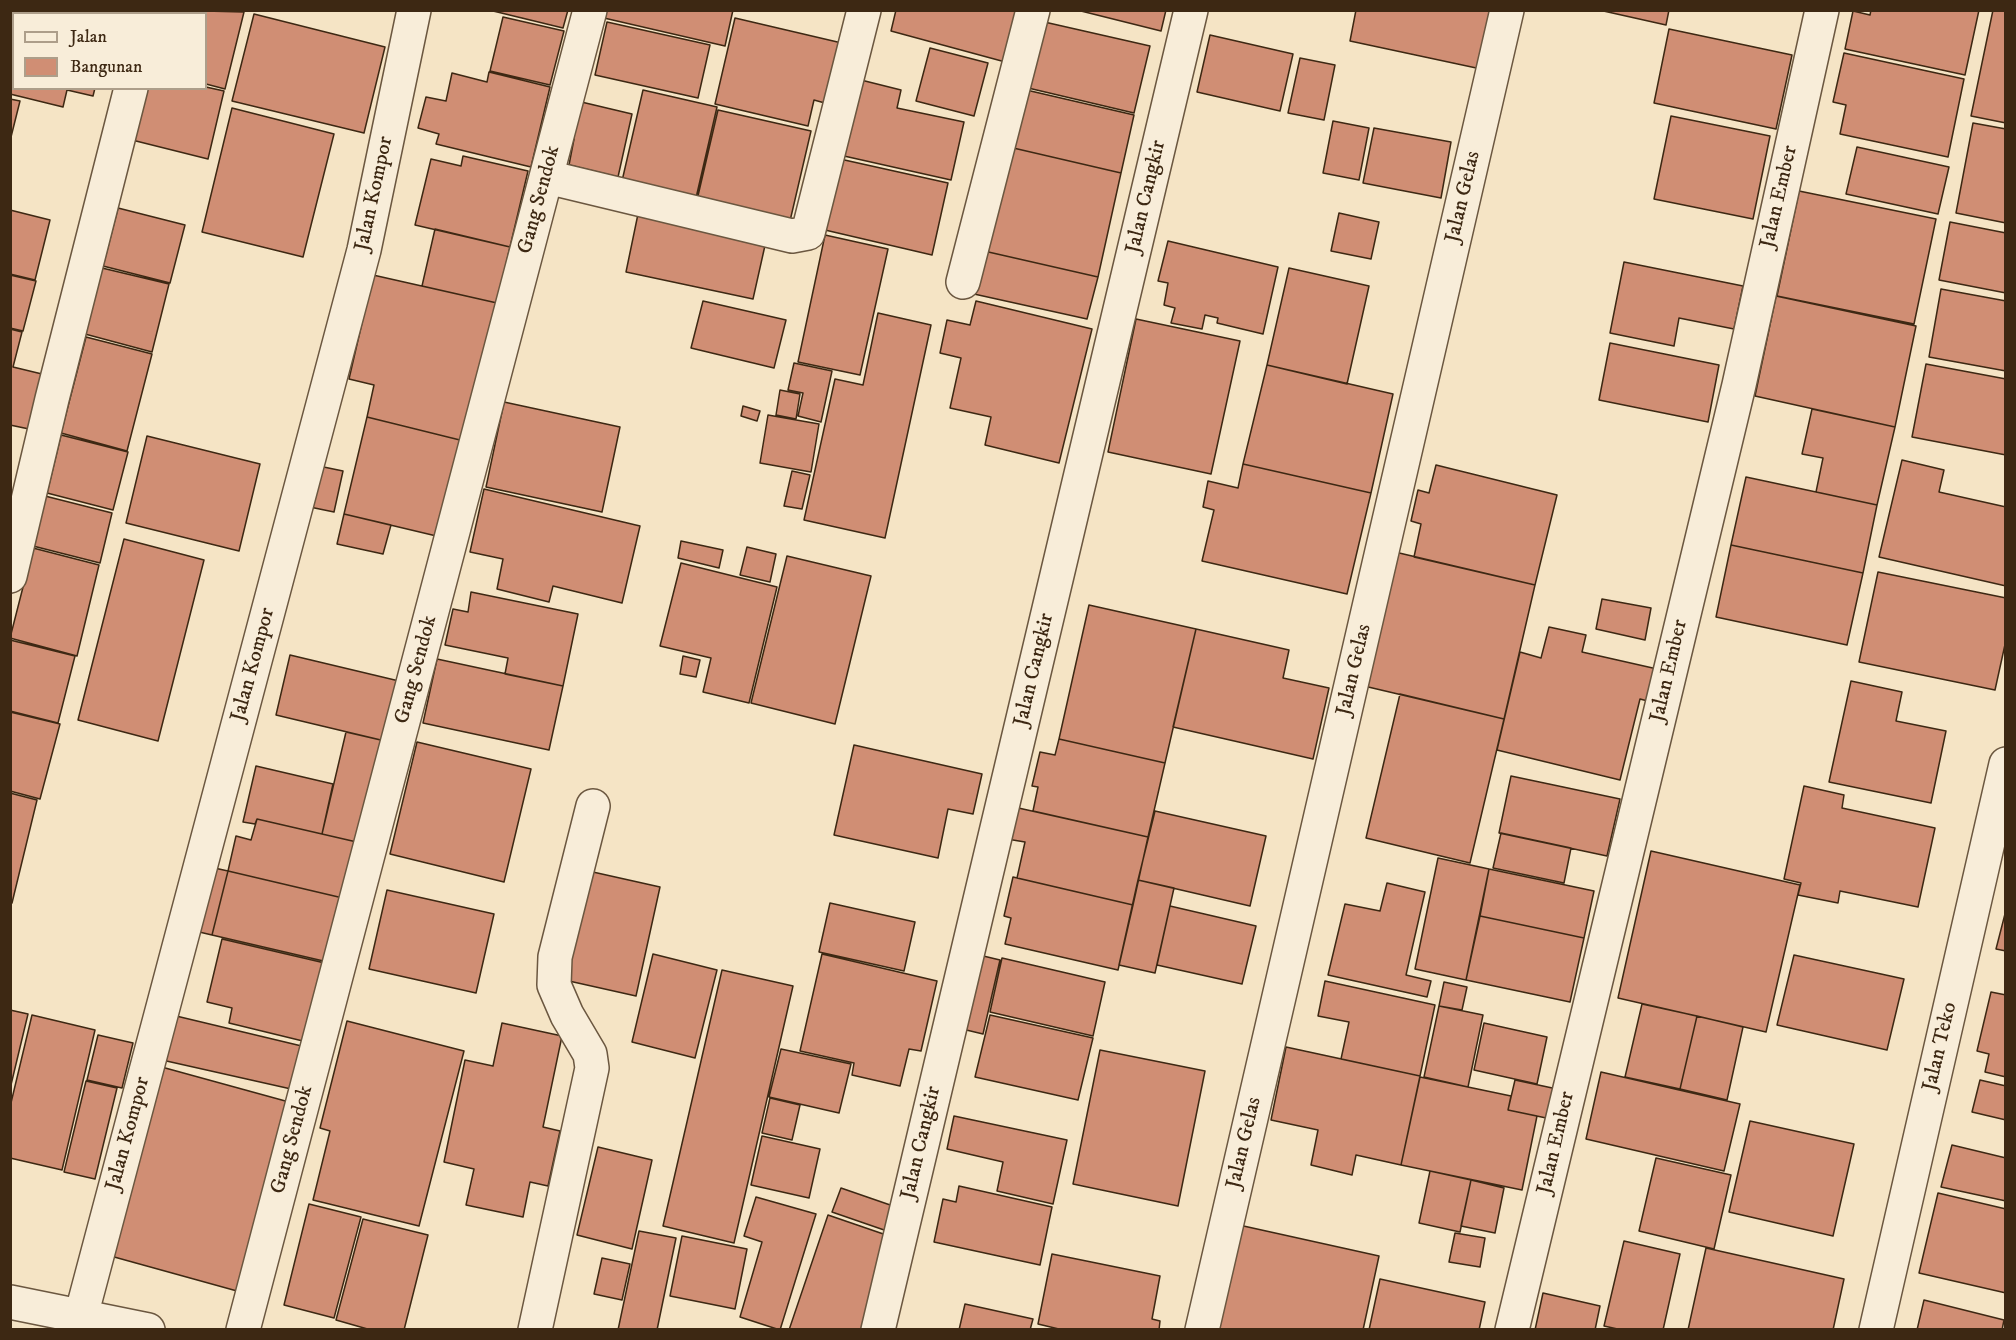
<!DOCTYPE html>
<style>
body{margin:0}
#map{position:relative;width:2016px;height:1340px;overflow:hidden;background:#f5e4c5;font-family:"IM FELL DW Pica",serif}
canvas{display:block}
.frame{position:absolute;inset:0;border:12px solid #3d2813;pointer-events:none}
.legend{position:absolute;left:12px;top:12px;width:195px;height:78px;box-sizing:border-box;background:#f8edd9;border:2px solid #ad9e8a;margin:0;padding:8px 10px;list-style:none;font-size:18px;color:#3d2813}
.legend li{display:flex;align-items:center;gap:12px;height:30px}
.legend b{width:30px;border:2px solid #ad9e8a}
</style>
<div id="map">
<canvas width="2016" height="1340"></canvas>
<div class="frame"></div>
<ul class="legend">
<li><b style="height:8px;background:#f8edd9"></b>Jalan</li>
<li><b style="height:16px;background:#d08e74"></b>Bangunan</li>
</ul>
</div>
<script>
const context = document.querySelector('canvas').getContext('2d');
context.lineJoin = 'round';
function fillPath(path, color) { context.fillStyle = color; context.fill(path, 'evenodd'); }
function trace(path, color, width, dash) { context.strokeStyle = color; context.lineWidth = width; context.lineCap = dash ? 'butt' : 'round'; context.setLineDash(dash || []); context.stroke(path); }
function label(font, color, halo, rows, align = 'center') {
  context.font = font + ' "IM FELL DW Pica",serif'; context.lineWidth = 6; context.setLineDash([]); context.textBaseline = 'middle'; context.strokeStyle = halo; context.fillStyle = color; for (const [text, x, y, turn = 0] of rows) {
    context.save(); context.translate(x, y); context.rotate((+turn || 0) * Math.PI / 180); context.textAlign = isNaN(turn) ? turn : align; if (halo) context.strokeText(text, 0, 0); context.fillText(text, 0, 0); context.restore();
  }
}
const building = new Path2D(`
 M10 10H87L86 14H14V88H95L93 96 67 90 63 107 10 94Z
 M164 10 244 12 225 89 206 84V14H163Z
 M489 10H568L563 28Z
 M606 10H733L725 46 604 18Z
 M896 10H1023L1009 63 891 31Z
 M1077 10H1166L1161 31Z
 M1356 10H1494L1481 69 1350 41Z
 M1599 10H1669L1666 25Z
 M1871 10H1979L1965 75 1845 49 1853 11 1870 15Z
 M1993 10H2006V123L1971 116Z
 M254 14 385 47 364 133 232 101Z
 M503 17 564 31 550 85 490 71Z
 M735 18 846 44 832 105 814 100 808 126 715 104Z
 M1040 21 1150 46 1134 113 1024 87Z
 M607 22 710 45 698 98 595 75Z
 M1669 29 1792 55 1776 129 1654 103Z
 M1210 35 1293 54 1280 111 1197 92Z
 M930 48 988 63 974 116 916 101Z
 M1844 53 1964 79 1948 157 1840 134 1846 105 1833 102Z
 M1300 58 1335 65 1324 120 1288 113Z
 M489 72 550 87 531 167 436 144 439 134 418 128 426 97 446 101 452 73 487 82Z
 M861 80 901 90 897 108 964 122 951 180 844 156Z
 M206 87 224 91 208 159 132 140 145 88H206Z
 M1022 89 1134 115 1121 173 1009 147Z
 M643 90 717 107 696 198 622 181Z
 M10 99 20 101 11 137H10Z
 M573 100 632 114 618 177 569 165 574 139 565 137Z
 M232 108 334 134 303 257 202 232Z
 M718 110 811 131 790 221 697 200Z
 M1671 116 1770 136 1753 219 1654 199Z
 M1333 121 1369 128 1359 180 1323 173Z
 M1973 123 2006 129V223L1956 213Z
 M1374 128 1451 142 1441 198 1363 183Z
 M1009 147 1121 173 1098 277 984 251Z
 M1857 147 1949 167 1938 214 1846 194Z
 M463 156 528 171 510 247 415 225 431 159 461 166Z
 M840 159 948 183 932 255 825 230Z
 M1799 191 1936 219 1914 324 1777 296Z
 M118 208 185 225 170 283 103 266Z
 M10 210 50 220 35 280 10 274Z
 M1339 213 1379 222 1371 259 1331 251Z
 M638 214 766 241 753 299 626 272Z
 M1950 222 2006 233V293L1939 280Z
 M435 229 510 247 497 303 422 286Z
 M825 235 888 249 860 375 798 362Z
 M1168 241 1278 267 1263 334 1217 323 1218 318 1205 315 1202 329 1171 323 1175 308 1164 305 1168 283 1158 281Z
 M984 251 1098 277 1087 319 974 294Z
 M1624 262 1743 286 1734 329 1679 318 1674 346 1610 333Z
 M102 268 169 284 152 352 85 334Z
 M1289 268 1369 286 1347 384 1267 365Z
 M10 275 36 281 23 331 10 328Z
 M373 275 497 303 472 443 367 417 374 385 349 379Z
 M1941 289 2006 301V371L1929 357Z
 M1776 296 1916 326 1895 427 1755 396Z
 M703 301 786 320 774 368 691 348Z
 M976 301 1092 329 1059 463 985 445 991 417 950 408 961 358 940 353 947 320 970 325Z
 M878 313 931 325 885 538 804 520 835 379 863 385Z
 M1136 319 1240 341 1211 474 1108 452Z
 M10 329 22 332 13 367 42 374 29 429 10 425Z
 M86 337 152 354 127 451 61 433Z
 M1610 343 1719 365 1708 422 1599 400Z
 M794 363 832 371 821 422 798 416 803 393 788 390Z
 M1926 364 2006 379V455L1912 437Z
 M1267 365 1393 394 1371 493 1243 464Z
 M780 390 800 394 796 419 776 415Z
 M504 402 620 427 602 512 486 487Z
 M743 406 760 411 757 421 741 416Z
 M1812 409 1895 427 1877 505 1816 492 1823 458 1802 454Z
 M768 415 819 424 811 472 760 463Z
 M367 417 472 443 449 539 344 514Z
 M61 435 128 452 113 510 47 493Z
 M147 436 260 464 239 551 126 523Z
 M1902 460 1944 470 1939 492 2006 507V586L1879 557Z
 M1243 464 1371 493 1347 594 1202 561 1214 510 1203 507 1208 481 1238 488Z
 M314 465 343 471 334 512 305 506Z
 M1436 465 1557 495 1535 585 1414 557 1421 524 1411 521 1418 490 1429 493Z
 M792 471 810 475 802 509 784 506Z
 M1746 477 1877 505 1863 573 1731 545Z
 M484 489 640 526 622 603 553 586 549 602 497 589 503 559 470 552Z
 M45 496 112 513 100 563 33 546Z
 M344 514 391 525 383 554 337 544Z
 M124 539 204 560 158 741 78 720Z
 M681 541 723 550 719 568 678 558Z
 M1731 545 1863 573 1847 645 1716 617Z
 M747 547 776 554 770 582 740 575Z
 M33 548 99 565 77 656 10 638Z
 M1395 552 1535 585 1504 719 1364 686Z
 M787 556 871 576 835 724 751 703Z
 M681 563 777 587 749 703 703 692 711 658 660 646Z
 M1878 572 2006 598V640L1995 690 1859 662Z
 M471 592 578 614 563 686 505 674 508 658 445 645 453 609 468 612Z
 M1602 599 1651 608 1645 640 1596 629Z
 M1089 605 1196 629 1165 763 1059 739Z
 M1549 627 1586 635 1582 652 1666 671 1659 704 1640 699 1620 780 1497 750 1520 652 1541 658Z
 M1196 629 1289 650 1283 678 1329 688 1313 759 1173 727Z
 M10 640 75 656 58 723 10 711Z
 M290 655 399 681 385 741 276 715Z
 M683 656 700 660 696 677 680 674Z
 M437 659 563 686 549 750 423 723Z
 M1851 681 1902 692 1896 721 1946 731 1931 803 1829 782Z
 M1400 694 1504 719 1470 863 1366 838Z
 M10 712 60 724 40 799 10 791Z
 M346 732 385 741 361 843 322 834Z
 M1059 739 1165 763 1148 837 1033 811 1038 787 1032 786 1040 752 1055 755Z
 M417 742 531 769 504 882 390 854Z
 M854 745 982 774 973 814 948 809 938 858 834 835Z
 M256 766 333 784 322 834 257 819 255 824 243 822Z
 M1511 776 1620 799 1607 856 1499 833Z
 M1804 786 1844 795 1842 808 1935 828 1918 907 1840 891 1838 903 1798 895 1801 883 1784 879Z
 M10 793 37 800 12 903H10Z
 M1014 807 1148 837 1133 905 1017 878 1025 842 1007 839Z
 M1155 811 1266 836 1250 906 1138 880Z
 M257 819 361 843 347 899 228 871 236 836 251 840Z
 M1501 833 1571 848 1564 883 1493 868Z
 M1651 851 1800 885 1766 1032 1618 998Z
 M1438 858 1489 869 1466 980 1415 969Z
 M210 867 228 871 212 935 195 931Z
 M1489 869 1594 891 1584 938 1480 916Z
 M584 870 660 887 636 996 560 979Z
 M228 871 347 899 332 963 212 935Z
 M1013 877 1133 905 1118 970 1005 944 1011 918 1004 916Z
 M1138 880 1174 888 1155 973 1119 965Z
 M1387 883 1425 892 1406 975 1431 981 1427 997 1328 975 1345 904 1380 911Z
 M387 890 494 914 476 993 369 969Z
 M830 903 915 922 904 971 819 952Z
 M1170 906 1256 926 1242 984 1157 965Z
 M2006 910V951L1996 949Z
 M1480 916 1584 938 1570 1002 1466 980Z
 M222 939 329 964 311 1043 229 1023 232 1008 207 1002Z
 M653 954 717 970 695 1058 632 1042Z
 M822 954 937 981 921 1051 909 1049 900 1086 852 1075 854 1063 800 1051Z
 M975 954 1000 960 983 1034 958 1028Z
 M1794 955 1904 979 1887 1050 1777 1025Z
 M1002 958 1105 982 1093 1036 990 1012Z
 M722 970 793 986 734 1243 663 1226Z
 M1325 981 1435 1005 1420 1076 1341 1059 1349 1022 1318 1016Z
 M1444 982 1467 987 1462 1010 1439 1006Z
 M1991 992 2006 995V1077L1985 1072 1989 1054 1977 1051Z
 M1642 1004 1697 1016 1680 1089 1625 1077Z
 M1439 1006 1483 1015 1468 1087 1424 1077Z
 M10 1010 28 1014 10 1089Z
 M32 1015 95 1030 62 1170 10 1158V1107Z
 M172 1015 310 1048 300 1091 162 1060Z
 M990 1015 1093 1038 1078 1100 975 1077Z
 M1697 1016 1743 1027 1727 1100 1680 1089Z
 M347 1021 464 1051 419 1226 313 1200 330 1131 320 1128Z
 M502 1023 562 1036 543 1127 560 1131 548 1186 530 1182 523 1217 466 1205 474 1169 444 1162 465 1060 493 1066Z
 M1484 1023 1547 1037 1537 1084 1474 1070Z
 M98 1035 133 1043 122 1088 87 1080Z
 M1286 1047 1420 1076 1401 1165 1356 1155 1352 1175 1311 1165 1318 1130 1271 1120Z
 M781 1049 851 1064 839 1113 769 1097Z
 M1100 1050 1205 1071 1178 1206 1073 1184Z
 M158 1066 289 1102 237 1291 107 1255Z
 M1601 1072 1740 1104 1724 1171 1586 1139Z
 M1420 1077 1511 1096 1508 1110 1537 1116 1522 1190 1401 1165Z
 M1515 1080 1557 1089 1551 1119 1508 1110Z
 M1980 1080 2006 1086V1120L1972 1112Z
 M86 1081 117 1088 95 1179 64 1172Z
 M770 1098 800 1105 792 1140 762 1133Z
 M954 1116 1067 1140 1053 1204 997 1191 1003 1162 947 1149Z
 M1750 1121 1854 1144 1833 1236 1729 1212Z
 M762 1136 820 1149 809 1198 751 1185Z
 M1952 1145 2006 1158V1201L1941 1187Z
 M598 1147 652 1160 632 1249 577 1235Z
 M1656 1158 1731 1175 1714 1249 1639 1231Z
 M1430 1171 1471 1180 1460 1232 1419 1223Z
 M1471 1180 1504 1188 1495 1233 1461 1226Z
 M959 1186 1052 1207 1040 1265 934 1242 943 1199 956 1202Z
 M841 1188 896 1207 887 1231 832 1212Z
 M1938 1193 2006 1209V1293L1919 1273Z
 M756 1197 816 1214 780 1330 740 1317 762 1242 744 1236Z
 M309 1204 361 1217 334 1318 284 1305Z
 M828 1215 895 1238 863 1330H789Z
 M363 1219 428 1235 404 1330H371L336 1320Z
 M1239 1225 1379 1256 1363 1330H1216Z
 M639 1231 676 1238 657 1330H618Z
 M1455 1233 1485 1238 1480 1267 1449 1262Z
 M682 1236 747 1249 735 1309 670 1296Z
 M1624 1241 1680 1254 1663 1330H1622L1604 1326Z
 M1706 1248 1844 1279 1833 1330H1688Z
 M1052 1254 1160 1276 1152 1319 1160 1321 1159 1330H1063L1038 1324Z
 M602 1258 630 1264 622 1300 594 1294Z
 M1380 1279 1485 1302 1479 1330H1369Z
 M1543 1293 1600 1306 1595 1330H1535Z
 M1924 1300 2004 1320 2002 1330H1917Z
 M965 1304 1033 1319 1030 1330H959Z`);
fillPath(building, '#d08e74');
trace(building, '#3d2813', 1.5);
const minor = new Path2D(`
 M150 14 151 10
 M547 177 792 236 808 233 864 10
 M963 282 1033 10
 M10 576 52 399 131 88
 M10 1302 148 1330
 M81 1316 364 250 414 10
 M243 1330 590 10
 M535 1330 592 1068 590 1054 567 1015 554 985 555 957 593 806
 M878 1330 1191 10
 M1202 1330 1507 10
 M1512 1330 1739 385 1822 10
 M1876 1330 2006 764`);
trace(minor, '#6b5740', 36);
trace(minor, '#f8edd9', 33);
label('21px', '#3d2813', '#f8edd9', [
 ["Jalan Kompor",375,194,-78],
 ["Jalan Cangkir",1147,197,-77],
 ["Jalan Gelas",1464,197,-77],
 ["Jalan Ember",1780,197,-77],
 ["Gang Sendok",540,200,-75],
 ["Jalan Kompor",254,665,-75],
 ["Gang Sendok",417,670,-75],
 ["Jalan Cangkir",1035,670,-77],
 ["Jalan Gelas",1355,670,-77],
 ["Jalan Ember",1670,671,-77],
 ["Jalan Teko",1941,1047,-77],
 ["Jalan Kompor",129,1134,-75],
 ["Gang Sendok",293,1140,-75],
 ["Jalan Cangkir",922,1143,-77],
 ["Jalan Gelas",1245,1143,-77],
 ["Jalan Ember",1557,1143,-77]
]);
</script>
